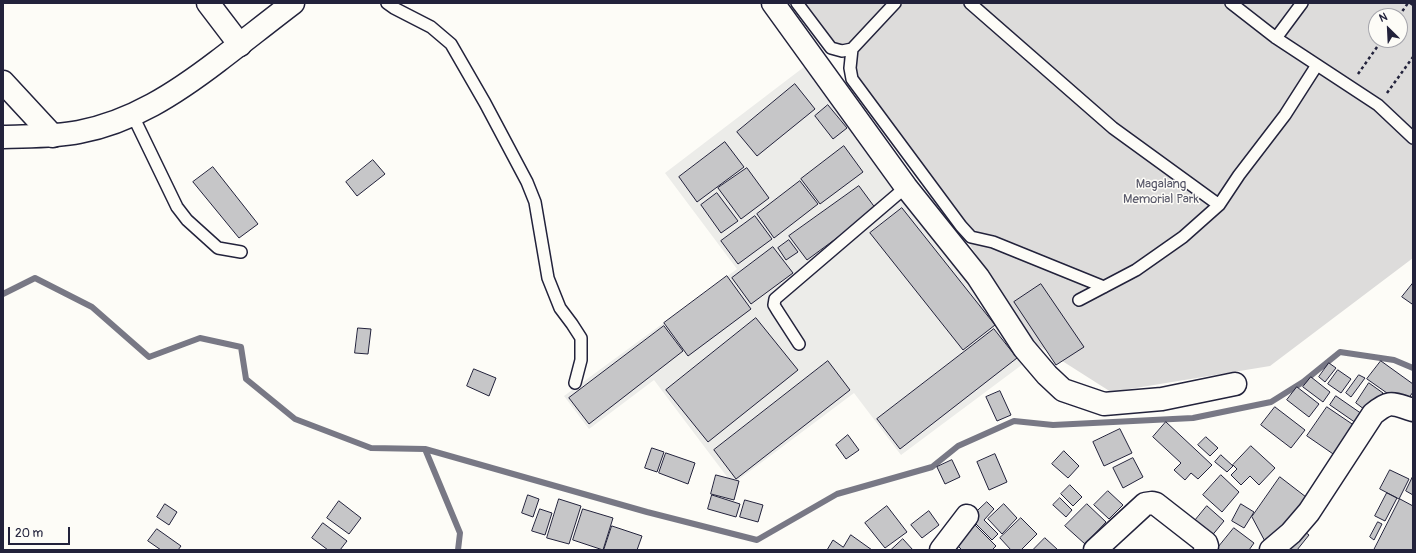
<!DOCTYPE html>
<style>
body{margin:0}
#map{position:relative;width:1416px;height:553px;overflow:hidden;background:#fdfcf7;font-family:Pangolin,sans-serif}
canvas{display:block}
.frame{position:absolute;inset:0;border:4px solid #22223b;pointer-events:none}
.north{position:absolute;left:1368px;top:8px;width:40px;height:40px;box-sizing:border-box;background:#fdfcf7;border:1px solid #a5a5ac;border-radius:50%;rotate:336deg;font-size:11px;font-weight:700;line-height:16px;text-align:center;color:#22223b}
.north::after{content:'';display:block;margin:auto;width:14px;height:18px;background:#22223b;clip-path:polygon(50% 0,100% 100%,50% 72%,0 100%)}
.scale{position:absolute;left:8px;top:527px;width:62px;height:18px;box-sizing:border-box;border:2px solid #22223b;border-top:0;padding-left:5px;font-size:12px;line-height:14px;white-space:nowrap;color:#22223b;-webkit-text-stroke:3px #fdfcf7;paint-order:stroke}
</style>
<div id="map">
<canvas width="1416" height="553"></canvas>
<div class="frame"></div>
<div class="north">N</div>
<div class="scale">20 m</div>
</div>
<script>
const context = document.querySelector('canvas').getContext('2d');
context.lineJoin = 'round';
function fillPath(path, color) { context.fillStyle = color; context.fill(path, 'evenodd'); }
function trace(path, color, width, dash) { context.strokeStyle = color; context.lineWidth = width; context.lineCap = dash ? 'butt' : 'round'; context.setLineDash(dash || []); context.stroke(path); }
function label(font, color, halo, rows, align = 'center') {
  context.font = font + ' Pangolin,sans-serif'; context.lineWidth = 3; context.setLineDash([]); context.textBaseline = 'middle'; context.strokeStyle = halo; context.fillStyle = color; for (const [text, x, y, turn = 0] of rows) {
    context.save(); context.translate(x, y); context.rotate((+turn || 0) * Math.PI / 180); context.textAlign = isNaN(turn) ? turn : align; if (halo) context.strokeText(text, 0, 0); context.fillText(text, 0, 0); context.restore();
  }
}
fillPath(new Path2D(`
 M804 67 1027 361 901 455 854 393 738 480 728 478 654 380 589 429 564 396 737 269 665 173Z`), '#ecece9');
fillPath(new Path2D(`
 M801 3H1413V258L1270 366 1111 392 1034 343 885 115ZM1376 16H1400V40H1376Z`), '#dddcdb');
trace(new Path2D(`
 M3 294 35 278 92 307 149 357 200 338 241 347 246 379 295 419 371 448 425 449 647 512 757 540 837 494 932 467 958 446 1014 421 1053 425 1193 418 1271 402 1303 382 1340 352 1394 360 1413 368
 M425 449 460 533 458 550`), '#787885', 6);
const building = new Path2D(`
 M795 84 815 109 757 156 737 132Z
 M828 105 847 128 833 139 815 116Z
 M725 142 744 167 697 202 679 177Z
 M844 146 863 172 820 204 801 179Z
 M373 160 385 174 357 196 346 182Z
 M213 167 258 224 239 238 193 182Z
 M747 168 769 198 741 219 718 188Z
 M800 181 818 204 774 238 757 214Z
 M859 186 876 209 807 260 789 236Z
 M717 193 738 221 721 233 701 205Z
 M902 208 995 325 963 350 870 233Z
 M755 216 772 239 738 264 721 241Z
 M789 240 798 252 786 260 778 248Z
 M773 247 793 273 751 304 732 278Z
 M727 276 751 309 688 356 664 323Z
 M1413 283V302L1412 304 1402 297Z
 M1041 284 1084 347 1056 365 1014 302Z
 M756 318 798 370 708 442 666 390Z
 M664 326 683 351 589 424 569 398Z
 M358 328 371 329 368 354 355 353Z
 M994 329 1017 358 900 449 877 419Z
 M828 361 850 390 736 479 714 450Z
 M1381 361 1413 384V392L1404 405 1367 379Z
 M1329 363 1336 368 1325 382 1319 377Z
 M474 369 496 378 489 396 467 386Z
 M1338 370 1351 379 1341 393 1328 384Z
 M1359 375 1365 378 1351 397 1346 393Z
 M1311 377 1330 392 1323 402 1303 387Z
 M1369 383 1383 393 1369 413 1356 403Z
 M1297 387 1319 404 1309 417 1287 400Z
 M1000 391 1011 415 997 421 986 397Z
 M1336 396 1362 414 1356 423 1330 405Z
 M1275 407 1305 430 1291 448 1261 425Z
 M1327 407 1358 428 1339 458 1307 436Z
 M1166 422 1212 465 1198 479 1191 473 1185 480 1174 470 1181 463 1153 437Z
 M1120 429 1132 453 1104 466 1093 442Z
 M848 435 859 450 846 459 836 445Z
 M1206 437 1218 448 1210 456 1198 445Z
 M1251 446 1275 468 1259 485 1250 476 1241 485 1231 475 1237 469 1233 465Z
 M652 448 664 452 657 472 645 468Z
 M1064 451 1079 466 1068 478 1052 464Z
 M666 453 695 463 688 484 659 473Z
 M995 454 1007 482 989 490 977 462Z
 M1221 455 1233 466 1227 472 1215 462Z
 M1133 458 1143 477 1123 488 1113 468Z
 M952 460 960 477 945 484 937 467Z
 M1390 470 1409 479 1399 499 1380 489Z
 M716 475 739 481 734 500 711 494Z
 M1221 475 1239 492 1222 512 1203 495Z
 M1413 476V495L1406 491Z
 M1280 477 1306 497 1268 547 1252 517Z
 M1070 485 1082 497 1073 506 1061 494Z
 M1108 491 1123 505 1109 519 1094 505Z
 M1387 493 1397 498 1385 521 1375 516Z
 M528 495 539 499 533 517 522 513Z
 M712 495 740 504 736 517 708 509Z
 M1060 498 1072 510 1066 517 1053 505Z
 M559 499 581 506 569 544 547 538Z
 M1400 499 1413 506V550H1374Z
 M745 500 763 505 758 522 740 517Z
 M339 501 361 518 349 534 327 518Z
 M987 502 994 509 984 520 998 534 992 540 970 518Z
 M165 504 177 512 169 525 157 517Z
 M1004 504 1017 518 1002 534 988 519Z
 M1087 504 1106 522 1085 544 1065 526Z
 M1241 504 1254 512 1244 528 1232 521Z
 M887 506 907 532 885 548 865 523Z
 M1207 506 1224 521 1210 538 1193 523Z
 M540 509 552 513 545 535 532 531Z
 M583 509 613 518 603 550 573 540Z
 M929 511 939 525 922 538 911 525Z
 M1021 518 1037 534 1021 550H1011L1000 538Z
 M1378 522 1382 524 1374 540 1370 537Z
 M323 523 347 541 340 550H328L312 538Z
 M973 523 996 546 992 550H962L954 542Z
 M612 526 642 536 637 550H604Z
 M1234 528 1254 543 1249 550H1216Z
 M157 529 181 546 178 550H161L148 541Z
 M1301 529 1309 535 1297 550H1285Z
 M851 535 872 550H827L833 540 843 547Z
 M1045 538 1058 550H1033Z
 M903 539 913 550H891Z`);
fillPath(building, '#c6c6c8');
trace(building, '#22223b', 1);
const lane = new Path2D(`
 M387 3 394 8 431 27 451 44 485 103 527 182 535 202 548 278 560 308 572 324 581 338V360L575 383
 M797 3 831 48 842 51 852 49
 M895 3 852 49 850 68 852 79 961 226 971 237 993 242 1104 287
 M970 3 1113 128 1219 205
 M1231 3 1276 38 1378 105 1413 138
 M1276 38 1302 3
 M133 116 177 207 187 220 218 248 241 252
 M1079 300 1136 270 1183 237 1219 205 1239 175 1285 115 1317 65
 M799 344 777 310 774 305 775 299 906 187`);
const street = new Path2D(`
 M208 3 240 45
 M773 3 906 187 978 277 1024 348 1047 375 1063 390 1104 404 1162 399 1235 384
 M3 82 53 136
 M941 550 967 516
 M1095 550 1145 504 1152 503 1156 504 1206 543 1207 546 1205 550
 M1271 550 1291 533 1309 512 1373 414C1391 399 1393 404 1413 410`);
const secondary = new Path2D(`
 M3 137C28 136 54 137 79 132 132 122 176 93 218 61 243 42 268 22 293 3`);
trace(lane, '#22223b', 14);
trace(street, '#22223b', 25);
trace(secondary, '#22223b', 25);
trace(new Path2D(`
 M1410 3 1413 5
 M1399 16 1408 3
 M1358 74 1382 40
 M1387 93 1413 57`), '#22223b', 2.5, [3, 3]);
trace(lane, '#fdfcf7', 11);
trace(street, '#fdfcf7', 22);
trace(secondary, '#fdfcf7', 22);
label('13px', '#5a5a6b', '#fdfcf7', [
 ["Magalang",1161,185],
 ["Memorial Park",1161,200]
]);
</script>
